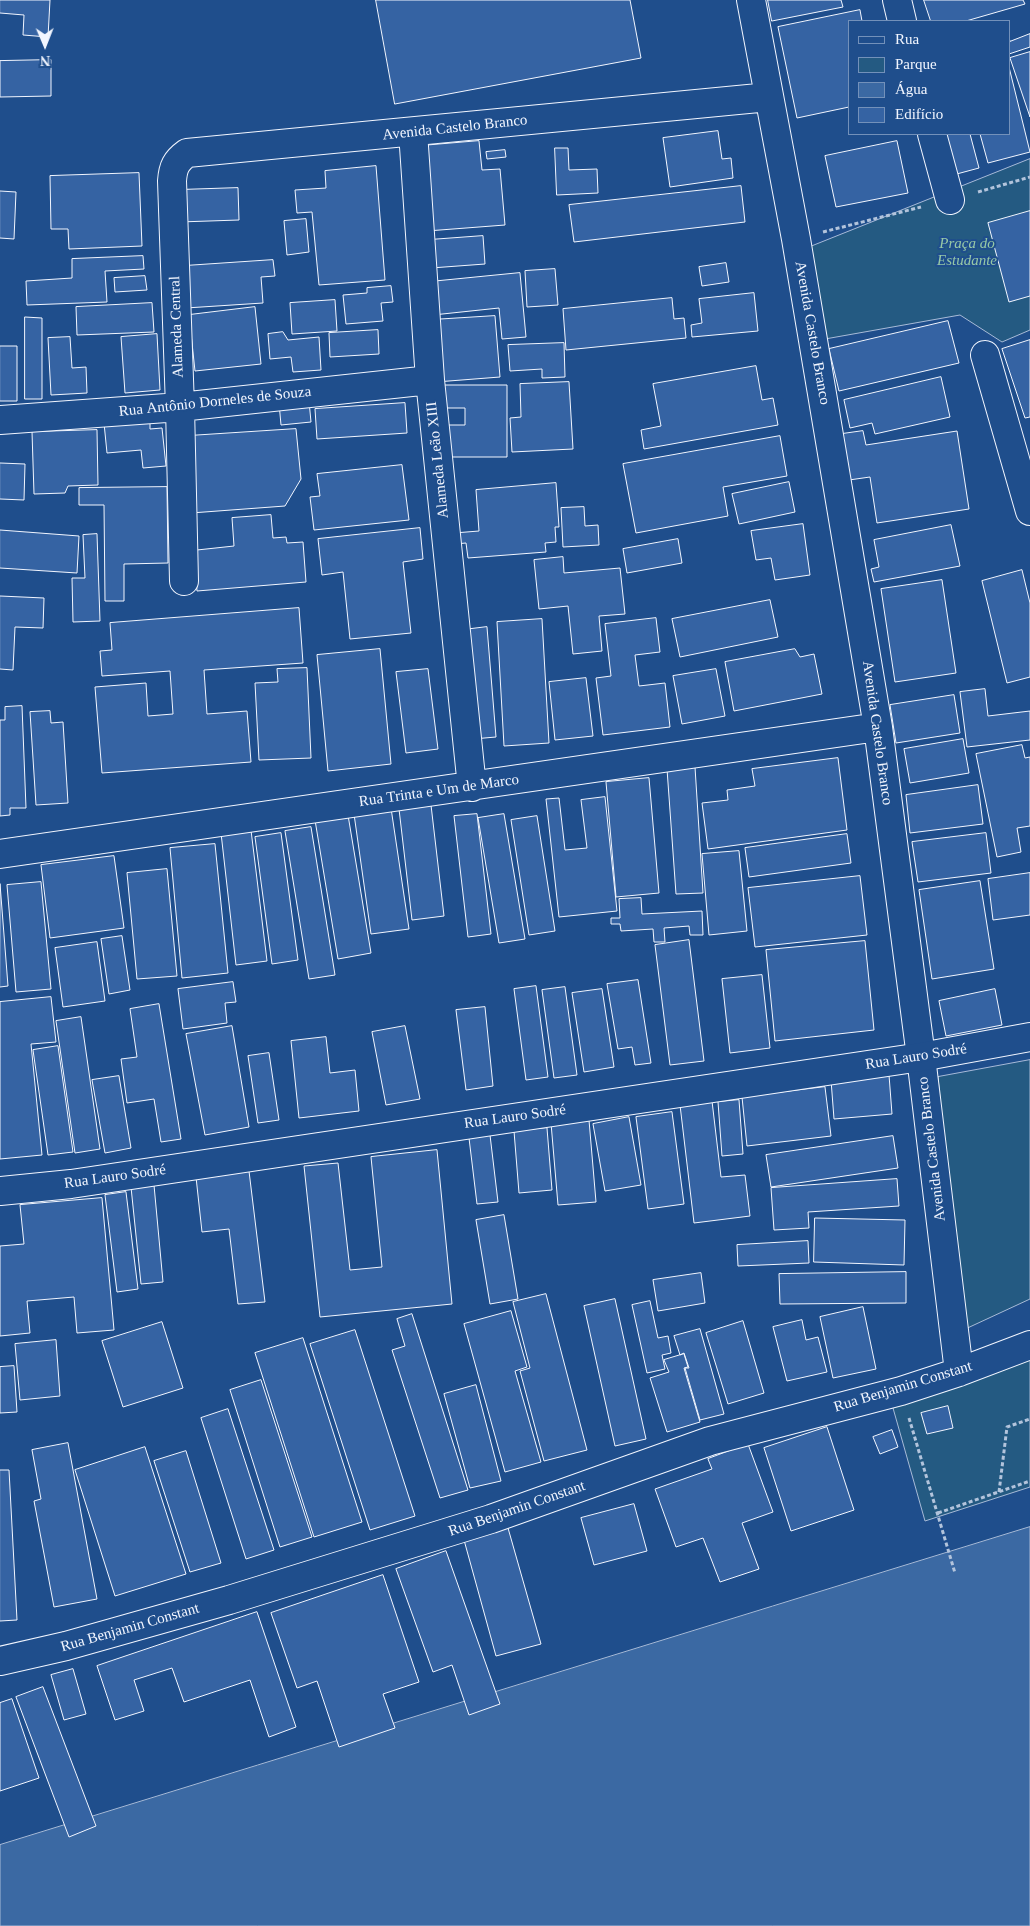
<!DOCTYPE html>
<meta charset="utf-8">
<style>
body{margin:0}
#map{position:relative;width:1030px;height:1926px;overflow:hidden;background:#1f4e8c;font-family:Georgia,serif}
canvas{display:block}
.legend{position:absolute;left:848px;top:20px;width:162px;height:115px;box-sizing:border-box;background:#1f4e8c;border:1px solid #7391ba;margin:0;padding:6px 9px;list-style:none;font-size:15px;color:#f2f6ff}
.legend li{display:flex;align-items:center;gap:10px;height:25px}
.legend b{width:25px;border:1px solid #7391ba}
.north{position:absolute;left:20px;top:20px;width:50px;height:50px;-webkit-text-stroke:4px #1f4e8c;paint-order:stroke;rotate:179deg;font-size:14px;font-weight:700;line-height:20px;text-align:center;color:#f2f6ff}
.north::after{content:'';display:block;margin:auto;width:18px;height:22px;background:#f2f6ff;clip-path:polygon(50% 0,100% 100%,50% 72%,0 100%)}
</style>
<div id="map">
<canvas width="1030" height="1926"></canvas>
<ul class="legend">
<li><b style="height:6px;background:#1f4e8c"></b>Rua</li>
<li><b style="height:14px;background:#245a82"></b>Parque</li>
<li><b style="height:14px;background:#3b69a3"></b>Água</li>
<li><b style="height:14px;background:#3563a3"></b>Edifício</li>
</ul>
<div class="north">N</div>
</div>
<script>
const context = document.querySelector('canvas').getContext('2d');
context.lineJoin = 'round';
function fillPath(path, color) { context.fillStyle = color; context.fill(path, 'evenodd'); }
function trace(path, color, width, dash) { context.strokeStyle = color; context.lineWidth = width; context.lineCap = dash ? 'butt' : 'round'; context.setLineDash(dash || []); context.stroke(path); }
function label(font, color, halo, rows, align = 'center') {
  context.font = font + ' Georgia,serif'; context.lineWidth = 4; context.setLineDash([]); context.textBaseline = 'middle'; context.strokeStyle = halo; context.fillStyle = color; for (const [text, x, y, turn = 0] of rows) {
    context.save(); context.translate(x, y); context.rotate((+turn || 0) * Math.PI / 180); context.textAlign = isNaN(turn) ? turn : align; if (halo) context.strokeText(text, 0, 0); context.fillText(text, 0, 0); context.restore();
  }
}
const green = new Path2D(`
 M1030 159V330L1002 342 960 315 825 339 810 247Z
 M1030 1060V1299L961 1331 938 1077Z
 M1030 1353V1487L925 1521 891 1401Z`);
fillPath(green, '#245a82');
trace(green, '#a8bbd7', 1);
const water = new Path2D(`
 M1030 1527V1926H0V1845Z`);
fillPath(water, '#3b69a3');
trace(water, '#a8bbd7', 1);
const building = new Path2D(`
 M0 0H50L48 37 23 35 24 15 0 13Z
 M376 0H630L641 58 395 104Z
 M768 0H841L843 7 772 21Z
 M924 0H1023L1025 4 966 21H931Z
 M860 10 862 21H849V107L797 118 778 27Z
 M1030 34V47L1009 54V38L1010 41Z
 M1030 52V117L1010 58Z
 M51 60V96L0 97V61Z
 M1009 67 1030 152 988 163 980 134H1009Z
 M718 131 722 159 731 158 733 178 670 187 663 138Z
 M942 134H970L979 168 953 175Z
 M479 141 482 170 500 169 505 225 427 231 420 146Z
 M897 141 908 193 836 207 825 156Z
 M555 148H568L569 170 597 169 598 193 557 195Z
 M505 150 506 157 487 159 486 152Z
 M376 166 385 280 319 285 312 212 297 213 295 190 326 188 325 171Z
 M139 173 142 246 69 249 68 229H51L50 176Z
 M741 186 745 222 574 242 569 205Z
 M238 188 239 220 179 222 178 190Z
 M0 191 16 192 14 239 0 238Z
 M1030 211V296L1009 302 988 223Z
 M306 219 309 252 287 255 284 221Z
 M483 236 485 264 431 268 429 240Z
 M143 256 144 269 105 271 107 302 27 305 26 281 72 278V259Z
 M273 260 275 276 261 277 263 303 186 308 184 266Z
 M726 263 729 282 702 286 699 267Z
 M555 269 558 305 527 307 525 271Z
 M520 273 526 337 502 339 499 308 433 315 429 282Z
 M145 276 147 290 115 292 114 278Z
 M391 286 393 302 381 303 383 321 346 324 343 295 367 293V288Z
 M754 293 758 331 692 337 691 325 702 323 699 299Z
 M672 298 674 319 684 318 686 338 566 350 563 309Z
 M335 300 337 331 292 334 290 303Z
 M152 303 154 332 77 335 76 307Z
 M255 307 261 364 195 371 189 315Z
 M495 316 500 377 436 382 431 320Z
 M25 317 42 318V399H25Z
 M948 321 959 363 839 391 829 349Z
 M378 330 379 354 330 357 329 333Z
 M283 332 288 340 319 337 321 370 293 372 291 357 270 359 268 334Z
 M157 334 160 390 125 393 121 337Z
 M70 337 72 368 86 367 87 393 51 395 48 338Z
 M1030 340V417L1025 418 1002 349Z
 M564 343 565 377 542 378V369L510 371 508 345Z
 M0 346H17V401H0Z
 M756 366 762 400 773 398 778 425 644 449 641 430 661 426 653 384Z
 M941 377 950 417 875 434 872 423 850 428 844 400Z
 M569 382 573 449 512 452 510 418 521 417 520 384Z
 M437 385H507V457H439L440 425H465V408H437Z
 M309 401 311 422 281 425 279 403Z
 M405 403 407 433 317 439 315 409Z
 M150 419V429L162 428 166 466 143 468 141 450 107 453 104 423Z
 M296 429 301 479 285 506 191 513 188 436Z
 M97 430 98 485 68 486 65 493 34 494 32 432Z
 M863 431 866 445 957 431 969 509 877 523 870 477 849 480 842 434Z
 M780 436 787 476 723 487 728 516 636 533 623 464Z
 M0 463 25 464 24 500 0 499Z
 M402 465 409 520 314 530 310 497 320 496 317 474Z
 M789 482 795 512 739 524 732 494Z
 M556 483 559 527H555L556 542 545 543 546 552 468 558 466 543 455 544 454 533 479 531 476 490Z
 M167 487 168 563 124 564V601H105L104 505H79V488Z
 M584 507 585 526 598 525 599 545 563 547 561 508Z
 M271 515 273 538 286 537 287 543 303 542 306 582 197 591 193 538H197V550L234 546 232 518Z
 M803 524 810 575 775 580 771 558 756 560 751 531Z
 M951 525 960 566 874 582 871 569 879 567 874 540Z
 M420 528 423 559 403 562 411 633 350 639 343 572 322 575 318 539Z
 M0 530 79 536 77 573 0 568Z
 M97 534 100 621 73 622 72 578H85L83 535Z
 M678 539 682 563 627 573 623 549Z
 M563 557 564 573 620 568 625 614 599 616 602 651 573 654 568 606 539 609 534 560Z
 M1022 570 1030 603V677L1007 683 982 581Z
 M942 580 956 673 895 682 881 589Z
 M0 596 44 598 43 628 15 627 13 670 0 669Z
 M770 600 778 637 680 657 672 619Z
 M299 608 303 663 204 670 207 714 247 711 251 762 102 773 95 687 146 683 148 716 173 714 170 671 102 676 100 651 112 650 110 623Z
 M656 618 660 652 635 655 639 686 665 683 670 727 603 735 596 678 611 676 605 624Z
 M542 619 549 743 504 746 497 622Z
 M487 627 496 737 473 739 463 630Z
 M380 649 391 764 328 771 317 655Z
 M795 649 800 657 814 654 822 694 734 711 725 662Z
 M307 668 311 758 259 760 255 683 278 682 277 669Z
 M428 669 438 749 406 753 396 672Z
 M716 669 725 716 682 724 673 676Z
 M586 678 593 736 555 740 549 682Z
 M985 689 988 716 1030 711V740L967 747 960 692Z
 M954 695 960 733 896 743 890 705Z
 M22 706 26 808H10V815L0 816V720H5V707Z
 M50 711 51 723 63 722 68 803 36 805 30 712Z
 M963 739 969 773 910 783 904 749Z
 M1022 745 1025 758 1030 757V826L1017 828 1021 852 997 857 976 754Z
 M838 758 847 830 708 849 702 803 728 800 727 790 755 786 752 769Z
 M695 767 703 893 676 894 667 769Z
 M649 778 659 893 616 897 606 782Z
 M978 785 983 824 910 833 906 795Z
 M605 797 617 911 559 917 546 799 559 798 565 850 587 848 581 800Z
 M431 805 444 916 412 920 399 809Z
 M391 808 409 929 371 934 354 814Z
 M477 814 491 934 468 937 454 816Z
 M504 814 525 939 499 943 478 818Z
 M348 815 371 953 338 959 315 820Z
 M537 816 555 931 529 935 511 820Z
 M311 827 335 975 309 979 285 831Z
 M251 830 267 961 236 965 221 833Z
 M281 833 298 960 272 964 255 837Z
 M986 833 991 873 918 882 912 842Z
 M847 834 851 863 749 877 745 848Z
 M215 844 228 973 182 978 170 848Z
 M739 851 747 931 709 935 702 854Z
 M114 856 124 928 50 938 41 865Z
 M167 869 177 976 137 979 127 873Z
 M1030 873V915L993 920 988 879Z
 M860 876 867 935 755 947 748 888Z
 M980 881 994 969 932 979 919 890Z
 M41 882 51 989 16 992 7 885Z
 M0 884 8 986 0 987Z
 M641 898 642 914 702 911 703 935H690L689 926 664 928 665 942H654L653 929 621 931 620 924H611V918H620L619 899Z
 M122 936 130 990 109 994 101 939Z
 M689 940 704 1061 670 1065 655 945Z
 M865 941 874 1030 775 1041 766 950Z
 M97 942 105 1001 63 1007 55 948Z
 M762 975 770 1048 730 1053 722 979Z
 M638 980 651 1063 635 1065 632 1047 618 1049 607 984Z
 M233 982 236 1002 225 1003 227 1023 183 1029 178 989Z
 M536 986 548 1077 526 1080 514 989Z
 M565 987 577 1075 554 1078 542 990Z
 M602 989 614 1067 584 1072 572 993Z
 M995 989 1002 1025 946 1036 939 1001Z
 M51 997 56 1042 31 1044 42 1155 0 1159V1002Z
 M159 1004 181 1139 161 1142 154 1099 127 1103 121 1059 137 1057 130 1009Z
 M485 1007 493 1086 466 1090 456 1010Z
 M81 1017 100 1149 75 1153 56 1021Z
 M232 1026 249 1127 205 1135 186 1034Z
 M405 1026 420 1099 386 1105 372 1032Z
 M326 1037 330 1073 355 1070 359 1111 299 1118 291 1041Z
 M58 1046 73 1152 48 1155 33 1050Z
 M269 1053 279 1120 258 1123 248 1056Z
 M889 1075 892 1114 834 1119 831 1080Z
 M119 1076 131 1148 105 1153 92 1080Z
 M825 1087 831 1136 747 1146 742 1097Z
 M739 1100 743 1154 722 1156 718 1102Z
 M712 1101 721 1177 745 1175 750 1216 694 1223 680 1105Z
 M672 1112 684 1204 648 1209 636 1117Z
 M629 1117 641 1185 605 1191 593 1124Z
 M589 1120 596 1202 558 1205 551 1123Z
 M547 1128 552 1190 519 1193 514 1131Z
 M490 1135 498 1202 477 1204 469 1138Z
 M893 1136 898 1168 771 1187 766 1155Z
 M437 1150 452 1304 320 1317 304 1166 338 1163 350 1270 382 1267 371 1157Z
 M249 1171 265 1302 238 1304 229 1229 202 1232 196 1177Z
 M897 1179 899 1206 808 1212 809 1228 774 1230 771 1188Z
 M154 1185 163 1282 141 1284 131 1187Z
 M126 1192 138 1289 117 1292 105 1195Z
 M102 1198 114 1330 77 1333 74 1297 27 1301 30 1333 0 1336V1246L24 1244 20 1205Z
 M504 1215 518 1299 490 1304 476 1220Z
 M815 1218 905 1220 904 1265 814 1262Z
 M808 1241 809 1263 738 1266 737 1245Z
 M906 1272V1303L780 1304 779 1274Z
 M701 1273 705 1303 658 1311 653 1280Z
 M546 1294 587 1450 544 1461 520 1371 530 1368 513 1302Z
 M615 1299 646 1439 615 1446 584 1306Z
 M650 1301 658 1338 668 1336 671 1353 662 1355 665 1369 647 1373 632 1305Z
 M863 1307 876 1369 833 1378 820 1317Z
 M511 1311 527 1367 515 1371 541 1462 505 1472 464 1324Z
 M412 1314 468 1490 440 1498 392 1350 405 1346 397 1319Z
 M802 1320 806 1340 818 1337 827 1372 787 1381 773 1327Z
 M743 1321 764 1393 728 1404 706 1333Z
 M162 1322 183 1388 123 1407 102 1341Z
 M700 1329 724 1414 700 1420 685 1368H689L684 1353 680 1355 674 1336Z
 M355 1330 415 1516 370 1530 310 1344Z
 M303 1338 362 1522 314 1537 255 1353Z
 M56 1340 60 1396 20 1400 15 1344Z
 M684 1354 688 1367 684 1368 700 1422 667 1432 650 1378 669 1372 664 1360Z
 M14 1366 17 1412 0 1413V1367Z
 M261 1380 312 1537 280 1547 230 1390Z
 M476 1385 501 1481 470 1488 444 1394Z
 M948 1406 953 1428 927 1434 921 1413Z
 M228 1409 274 1550 246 1559 201 1418Z
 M827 1427 854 1510 791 1531 764 1448Z
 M892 1430 898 1447 880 1454 873 1437Z
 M68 1443 97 1599 54 1607 34 1501 41 1499 32 1450Z
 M748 1444 773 1512 742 1523 759 1569 720 1582 703 1538 676 1547 655 1489 712 1469 708 1459Z
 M145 1447 186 1574 115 1596 75 1470Z
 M186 1451 221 1563 190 1572 154 1461Z
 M0 1470H9L17 1620 0 1621Z
 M634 1504 647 1551 594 1565 581 1518Z
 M508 1528 541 1644 496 1656 464 1540Z
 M446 1551 500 1704 469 1715 452 1665 433 1672 396 1569Z
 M383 1575 419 1682 383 1694 395 1728 339 1747 317 1681 297 1688 271 1613Z
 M257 1612 296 1727 269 1737 250 1680 184 1702 172 1668 134 1680 144 1711 115 1720 97 1666Z
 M73 1669 86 1714 64 1720 51 1675Z
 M43 1687 96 1826 69 1837 16 1697Z
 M12 1699 39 1778 0 1791V1703Z`);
fillPath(building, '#3563a3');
trace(building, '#f2f6ff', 1);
const street = new Path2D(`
 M751 0 796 239 878 727 921 1057 959 1372
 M897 0 902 21
 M413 132 430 380 472 787
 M932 134 950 200
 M985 355 1030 511
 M0 420 180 407 430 380
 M184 581 180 407 172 181C173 167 176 161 187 153L769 97
 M0 854 878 727
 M0 1661 66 1646 229 1600 491 1519 710 1441 901 1391 959 1372 1030 1345`);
const secondary = new Path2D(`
 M0 1191 71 1184 921 1057 1030 1037`);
trace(street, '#f2f6ff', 30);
trace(secondary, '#f2f6ff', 30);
trace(new Path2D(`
 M978 192 1030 177
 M823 232 921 207
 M909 1418 955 1573
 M999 1492 1007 1427 1030 1419
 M938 1513 1030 1481`), '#b3c4dc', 3, [4, 2.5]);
trace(street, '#1f4e8c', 28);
trace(secondary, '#1f4e8c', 28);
label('15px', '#f2f6ff', '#1f4e8c', [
 ["Avenida Castelo Branco",455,128,-6],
 ["Alameda Central",177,327,-92],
 ["Avenida Castelo Branco",812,333,80],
 ["Rua Antônio Dorneles de Souza",215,402,-6],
 ["Alameda Leão XIII",438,460,-96],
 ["Avenida Castelo Branco",877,733,82],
 ["Rua Trinta e Um de Marco",439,791,-8],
 ["Rua Lauro Sodré",916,1057,-9],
 ["Rua Lauro Sodré",515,1117,-8],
 ["Avenida Castelo Branco",932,1149,-97],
 ["Rua Lauro Sodré",115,1177,-8],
 ["Rua Benjamin Constant",903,1387,-17],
 ["Rua Benjamin Constant",517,1509,-19],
 ["Rua Benjamin Constant",130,1628,-16]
]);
label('italic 15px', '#97c8a6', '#1f4e8c', [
 ["Praça do",967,244],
 ["Estudante",967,261]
]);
</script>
